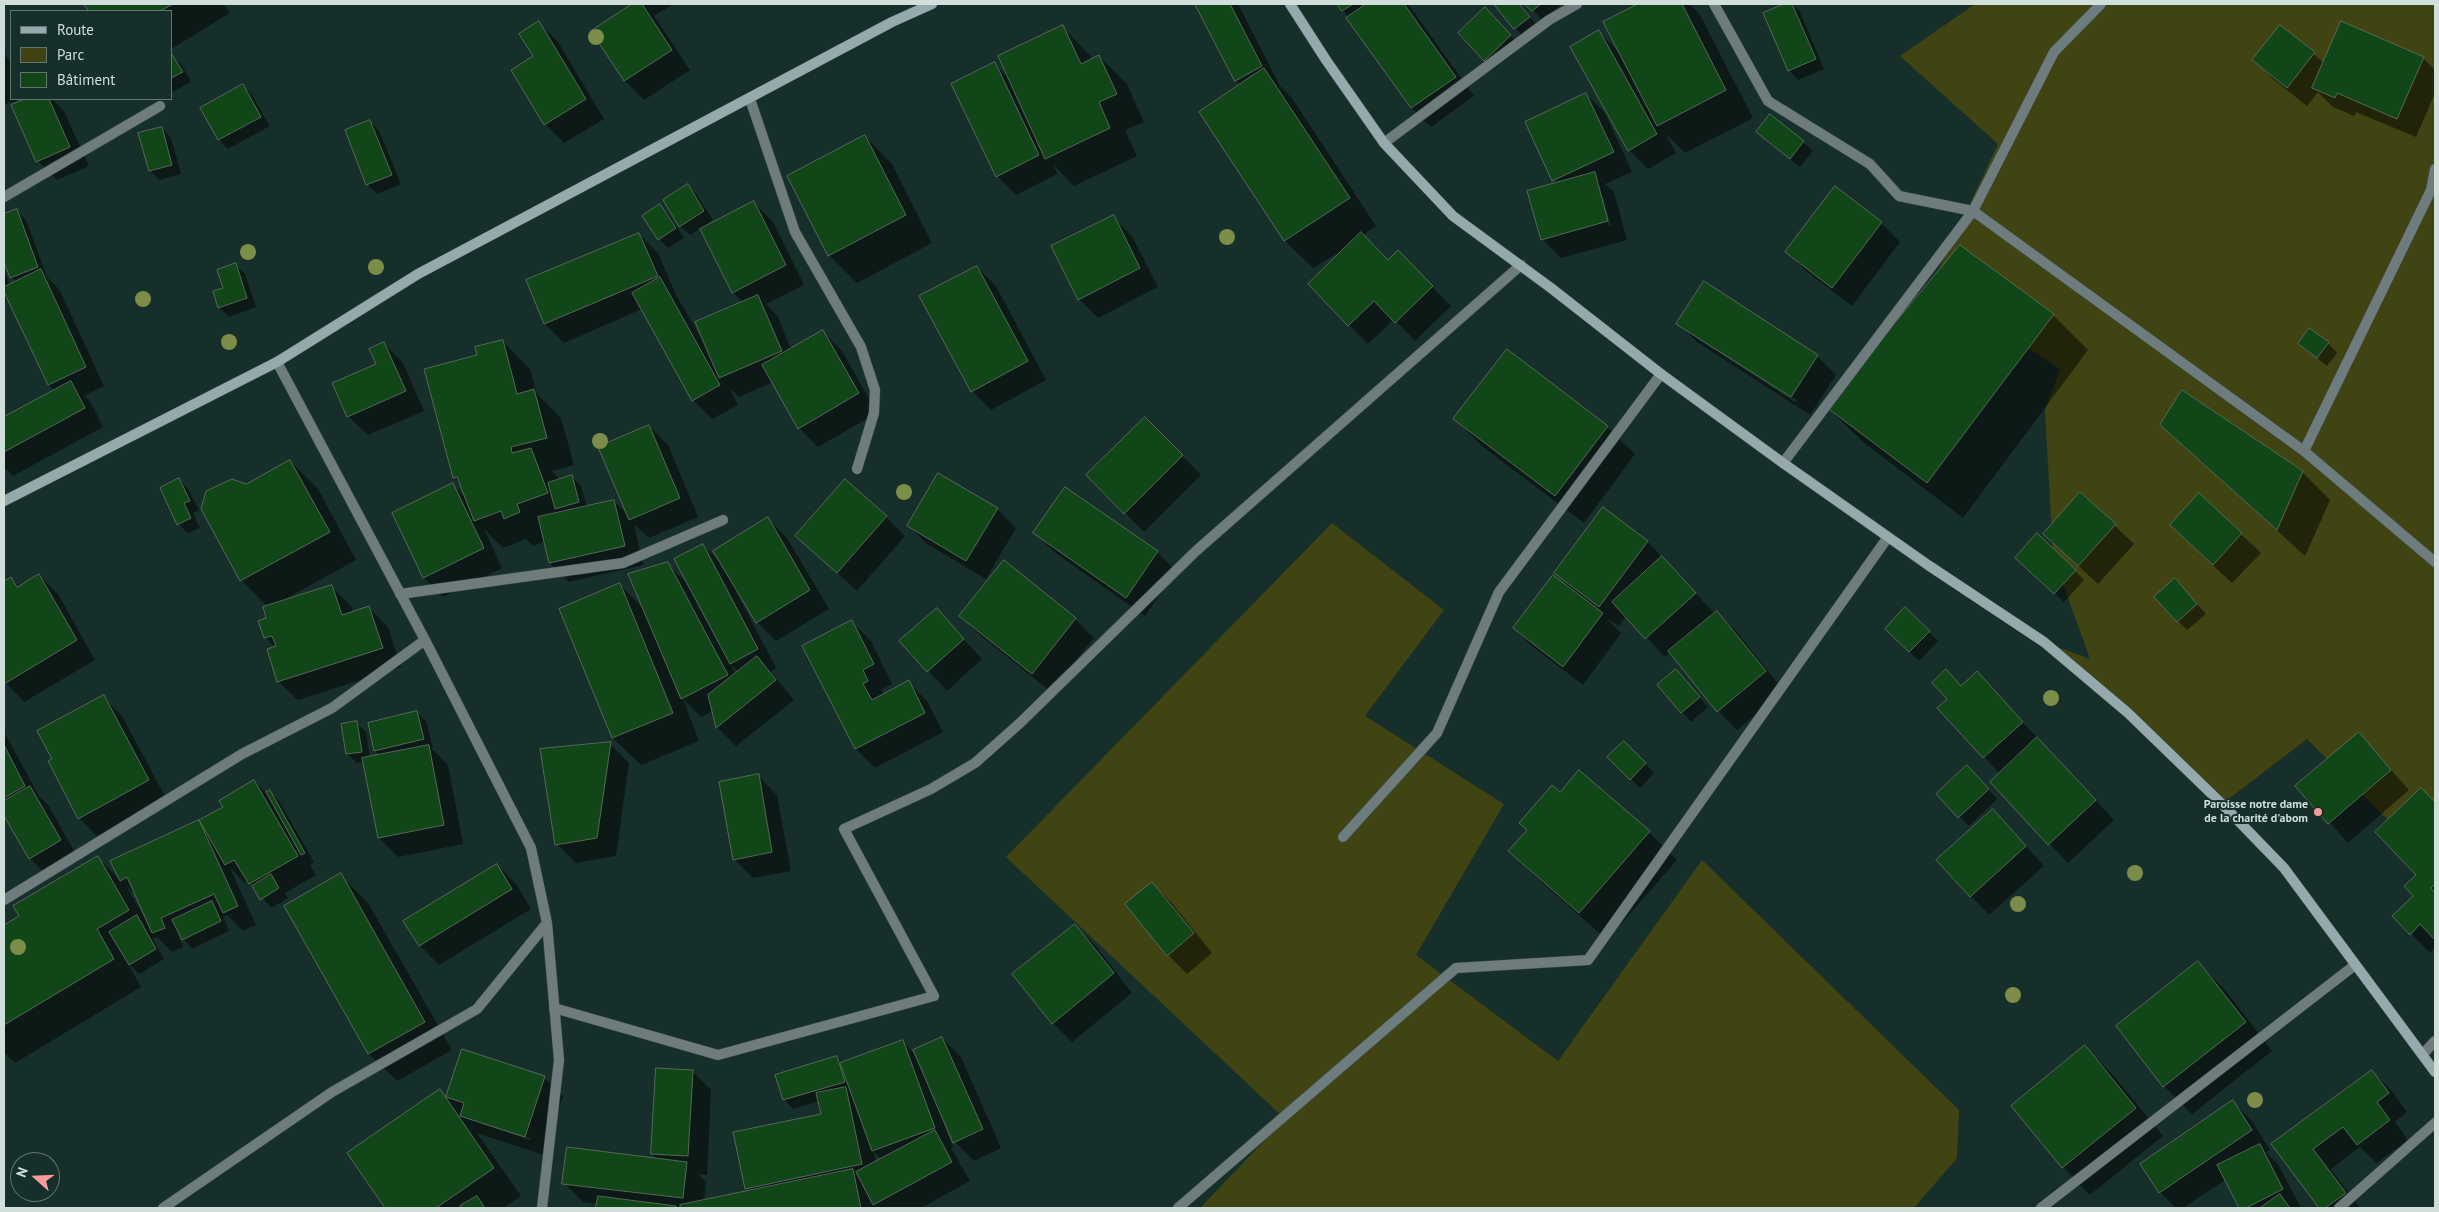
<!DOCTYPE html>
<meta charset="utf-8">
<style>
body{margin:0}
#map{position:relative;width:2439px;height:1212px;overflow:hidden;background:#172f2a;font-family:"PT Sans",sans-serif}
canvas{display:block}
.frame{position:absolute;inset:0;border:5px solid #d1dfdb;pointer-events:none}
.legend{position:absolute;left:10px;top:10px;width:162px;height:90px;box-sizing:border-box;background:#172f2a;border:1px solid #617571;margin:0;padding:6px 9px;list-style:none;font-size:15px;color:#d1dfdb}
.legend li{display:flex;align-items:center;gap:10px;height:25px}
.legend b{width:25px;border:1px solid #617571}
.north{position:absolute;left:10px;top:1152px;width:50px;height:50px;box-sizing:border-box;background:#172f2a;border:1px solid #617571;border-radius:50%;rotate:290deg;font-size:14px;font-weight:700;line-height:20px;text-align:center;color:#d1dfdb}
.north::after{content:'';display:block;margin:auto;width:18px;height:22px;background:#f59b9b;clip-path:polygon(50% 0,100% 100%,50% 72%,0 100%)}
</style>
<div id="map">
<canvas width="2439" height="1212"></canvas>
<div class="frame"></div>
<ul class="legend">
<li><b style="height:6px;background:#96aaad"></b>Route</li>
<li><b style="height:14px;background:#3f4412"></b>Parc</li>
<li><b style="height:14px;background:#114619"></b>Bâtiment</li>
</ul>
<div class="north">N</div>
</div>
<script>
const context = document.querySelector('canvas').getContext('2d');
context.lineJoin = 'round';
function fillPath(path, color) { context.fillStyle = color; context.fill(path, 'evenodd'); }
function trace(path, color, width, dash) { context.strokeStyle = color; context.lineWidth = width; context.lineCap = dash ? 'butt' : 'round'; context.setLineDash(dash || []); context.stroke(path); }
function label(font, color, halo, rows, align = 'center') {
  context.font = font + ' "PT Sans",sans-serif'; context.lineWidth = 4; context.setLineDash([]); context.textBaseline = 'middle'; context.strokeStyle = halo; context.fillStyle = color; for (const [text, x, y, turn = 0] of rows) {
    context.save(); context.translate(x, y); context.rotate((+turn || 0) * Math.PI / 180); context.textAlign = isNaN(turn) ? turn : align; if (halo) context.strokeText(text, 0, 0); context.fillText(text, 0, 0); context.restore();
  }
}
fillPath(new Path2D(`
 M1975 4H2435V867L2307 739 2222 804 2044 642 2090 659 2053 556 2045 410 2060 369 1932 284 1998 144 1900 56Z
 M1332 523 1444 610 1365 716 1504 804 1416 955 1558 1061 1702 860 1959 1110 1957 1158 1914 1208H1200L1285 1119 1006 857Z`), '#3f4412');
fillPath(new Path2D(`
 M86 4H224L230 13 171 49V11H90Z
 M628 4H674L654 16 690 70 644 100 625 81 593 31 631 6Z
 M1196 4H1238L1280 86 1292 98 1376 226 1363 235 1389 261 1417 271 1451 306 1415 341 1394 319 1368 344 1309 284 1346 248 1313 268 1285 241 1201 112 1241 85 1236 80Z
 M1339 4H1408L1474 96 1431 127 1412 108Z
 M1496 4H1520L1538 27 1524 38Z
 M1527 4H1562L1542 20Z
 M1640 4H1690L1700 15 1753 118 1685 153 1665 133 1676 153 1648 169 1629 150 1599 32 1619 52 1605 23Z
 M1787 4H1792L1800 12 1824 69 1798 80 1789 70 1765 13Z
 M1495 18 1519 45 1494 69 1485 60Z
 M539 23 558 42 604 119 564 143 545 124 534 57Z
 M1062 26 1093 59 1099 56 1127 84 1144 122 1125 130 1137 156 1074 186 1054 165 1057 174 1016 195 997 176 994 64 1011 80Z
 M2281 27 2324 63 2423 58 2435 70V93L2416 137 2356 112 2354 116 2333 107 2318 92 2307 106 2273 79 2254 60Z
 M4 54 10 60 11 70V99H16L17 101 4 104Z
 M171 55 181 64 191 82 171 93Z
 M243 85 252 95 270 126 228 149 219 140Z
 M1586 94 1605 113 1632 172 1605 184 1614 192 1627 240 1561 258 1542 239 1557 184 1527 122ZM1600 194H1602L1611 226 1609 227Z
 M28 99H52L64 111 89 166 57 180 38 161 13 105Z
 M370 121 379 131 401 184 377 194 367 184Z
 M162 128 171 138 181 174 159 180 150 170Z
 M1757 132 1803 142 1813 151 1800 167Z
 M865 136 892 164 932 243 857 283 829 255Z
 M688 186 697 195 713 220 704 226 705 227 754 203 773 222 804 285 766 304 777 315 791 349 823 332 842 351 877 413 818 447 799 428 773 382 739 397 729 387 738 405 712 419 693 400 642 309 564 343 545 324 528 281 639 234 658 253 676 295 700 336 743 303 733 292 701 228 690 235 680 226Z
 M660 206 669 215 684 238 668 248 659 239Z
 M16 210 26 220 47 277 59 289 104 386 84 396 90 401 103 427 13 476 4 467V419L55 391 49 385 8 297 4 299V271L10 285 16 282 11 277 4 259V215Z
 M1113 217 1132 236 1158 287 1098 318 1079 299Z
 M1881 223 1900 242 1852 306 1806 271 1787 252Z
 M236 265 245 274 256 307 229 317 219 307 224 289Z
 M977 267 996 286 1046 380 991 410 972 391Z
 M2053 315 2088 350 1963 518 1863 442 1827 407Z
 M1678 323 1817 356 1836 375 1810 415 1697 342ZM1698 336 1797 400 1795 402 1698 339Z
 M502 341 530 369 537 394 561 418 574 465 552 471 560 480 572 477 581 486 587 507 614 501 628 515 649 426 668 445 698 517 649 538 634 524 643 565 569 582 550 563 545 541 533 546 526 539 503 548 484 529 502 568 443 597 424 578 394 513 453 485 467 499 462 486 454 477 479 356Z
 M2299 343H2328L2337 353 2327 366Z
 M384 344 403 363 424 411 368 435 348 416 377 364Z
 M1145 418 1201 475 1144 532 1088 475Z
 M1455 419 1607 427 1635 454 1584 523 1483 447Z
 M2162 425 2302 472 2330 500 2305 556Z
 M290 461 318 489 356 560 282 601 332 587 351 606 353 613 369 608 388 627 401 667 298 700 278 681 275 647 265 637 268 607 241 580 203 508Z
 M939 475 997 509 1016 528 986 579 927 544 908 525Z
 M179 479 188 489 199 510 193 513 200 528 188 533 178 524Z
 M2080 493 2134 544 2098 584 2044 534Z
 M2199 495 2261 553 2232 583 2190 544Z
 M886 517 905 536 857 591 816 554Z
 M768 519 787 538 829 609 776 641 757 622 739 592 737 593 776 668 771 672 794 700 736 746 717 727 713 711 701 717 683 699 699 741 641 765 613 738 620 585 644 609 667 564 688 584 703 545 720 562ZM730 664 739 672 736 674Z
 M1035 533 1157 552 1176 571 1145 616 1054 552Z
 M1648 542 1715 614 1717 612 1736 631 1784 691 1737 730 1718 711 1670 652 1665 657 1626 616 1619 626 1606 618 1621 633 1583 685 1533 647 1514 628 1568 586 1556 573Z
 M2026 567 2075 571 2084 580 2064 602Z
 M39 575 58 594 95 660 24 702 4 681V582L11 578 19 587Z
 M2184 589 2206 614 2187 630 2178 621Z
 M1905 609 1938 641 1919 661 1886 629Z
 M937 610 982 659 947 691 901 641Z
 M961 616 1075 619 1094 638 1051 692 980 635Z
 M852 622 871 641 892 684 881 690 884 695 908 682 927 701 943 732 875 768 856 749 804 647Z
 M1946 671 1962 687 1977 673 2114 820 2068 863 1992 782 2000 774 1939 708 1948 699Z
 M1685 680 1708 707 1691 722 1682 712Z
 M103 697 122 716 167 800 98 837 79 818 54 759Z
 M417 712 426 721 433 748H431L448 765 463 844 398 857 379 838 364 762 357 763 347 754 356 723 366 732 370 758 380 756 375 751Z
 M4 732 39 796 49 806 79 860 49 878 30 858 4 813Z
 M2359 734 2409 790 2348 843 2297 786Z
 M1624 743 1654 773 1640 788 1609 757Z
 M610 744 629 763 616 856 576 863 557 844Z
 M1580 772 1649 832 1677 860 1607 940 1538 879 1510 851Z
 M758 776 777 795 791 871 753 878 734 859Z
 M1976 776 1997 799 1969 826 1938 794Z
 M254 781 266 793 270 791 279 801 314 862 310 865 316 875 285 893 288 898 271 908 249 881 245 883 230 868 256 925 243 931 227 915 223 917 229 931 192 949 181 936 179 937 183 947 172 952 157 937 153 939 164 959 139 974 127 962 141 987 15 1063 4 1052V926L21 916 97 857 121 881 112 861 199 822 225 808ZM126 886 136 896 147 919 146 920Z
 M2421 789 2435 803V947L2430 953 2394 916 2415 896Z
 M1993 810 2044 866 1989 915 1971 896Z
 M497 865 516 884 531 909 439 965 420 946 405 922Z
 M340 875 368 903 452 1050 397 1081 369 1054 285 907Z
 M1152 883 1171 902 1212 953 1187 974 1168 955Z
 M1075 925 1094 944 1132 993 1072 1042 1053 1023Z
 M2198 963 2226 991 2272 1051 2192 1114 2164 1086Z
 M942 1038 961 1057 1001 1148 974 1161 955 1142 946 1123 944 1124 953 1147 951 1148 970 1181 921 1208H598V1204L583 1202 564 1183 658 1160 652 1154 692 1071 711 1090 707 1175 698 1174 706 1182 704 1201 750 1192 746 1188 822 1115 819 1101 793 1109 784 1099 837 1058 843 1063 902 1041 913 1052ZM874 1152 882 1160 876 1163Z
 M2085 1047 2113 1075 2163 1136 2090 1195 2063 1167Z
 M463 1050 544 1077 563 1096 544 1155 477 1133 521 1196 503 1208H386L349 1154 439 1091 447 1098ZM482 1122 531 1138 530 1140 482 1124Z
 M2372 1071 2391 1090 2407 1112 2395 1122 2408 1140 2377 1163 2360 1147 2331 1169 2360 1208H2320L2273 1144Z
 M2233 1102 2252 1121 2270 1150 2266 1152 2278 1164 2301 1208H2240L2225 1180 2183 1208H2176L2160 1192Z`), '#0007');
const building = new Path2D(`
 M84 4H173L160 11H89Z
 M632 4H642L672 50 624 81 591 31Z
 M1195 4H1230L1262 66 1235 81Z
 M1337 4H1353L1342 11Z
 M1366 4H1404L1456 77 1411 108 1346 18Z
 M1494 4H1519L1530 17 1514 29Z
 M1525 4H1541L1532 11Z
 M1638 4H1682L1726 90 1657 126 1603 22Z
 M1784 4H1792L1816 59 1788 71 1763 13Z
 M1485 7 1511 35 1484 61 1458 33Z
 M539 21 586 99 544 125 511 70 533 56 519 34Z
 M2341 21 2424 57 2397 119 2337 93 2335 98 2312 88Z
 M1063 25 1081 64 1099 55 1117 94 1099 102 1110 128 1045 159 998 56Z
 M2280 25 2315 52 2287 88 2252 60Z
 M1599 30 1657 134 1628 151 1570 47Z
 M171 53 183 72 171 78Z
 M995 62 1039 155 996 177 951 84Z
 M1264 68 1350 198 1284 241 1199 112Z
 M243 84 261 117 218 140 200 108Z
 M1586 93 1614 152 1552 181 1525 122Z
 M25 99H49L70 147 36 162 11 105Z
 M1770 114 1804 141 1790 159 1756 132Z
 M370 120 392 175 366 185 345 130Z
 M162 127 172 165 149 171 138 133Z
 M865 135 906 215 828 256 787 176Z
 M1595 172 1608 221 1541 240 1527 191Z
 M688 184 704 211 679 227 663 200Z
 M1835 186 1882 222 1832 288 1785 252Z
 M754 201 786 265 732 293 700 229Z
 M660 204 676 228 658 240 642 216Z
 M17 209 38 267 10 278 4 262V214Z
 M1114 215 1140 268 1078 300 1051 246Z
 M1361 232 1388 260 1398 250 1433 286 1395 323 1374 301 1348 326 1308 284Z
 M639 233 658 276 544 324 526 280Z
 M1960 245 2054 314 1927 483 1826 407Z
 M236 263 247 298 218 308 213 291 223 288 217 270Z
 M977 266 1028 361 971 392 919 296Z
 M41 269 86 367 48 385 4 292V287Z
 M660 277 720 385 692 401 632 293Z
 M1704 281 1818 355 1791 397 1676 324Z
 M758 295 782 351 719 378 695 322Z
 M2309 328 2329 342 2317 358 2298 344Z
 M823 330 859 393 798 429 762 365Z
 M503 340 517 394 534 389 547 438 511 447 512 453 531 448 548 493 517 504 520 512 504 519 501 511 474 521 457 477 453 478 424 369 477 355 475 347Z
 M384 342 406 391 347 417 332 383 376 364 369 349Z
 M1507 349 1608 426 1555 496 1453 419Z
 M71 381 85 408 4 452V417Z
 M2182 390 2303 471 2277 530 2160 425Z
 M1145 417 1183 455 1124 514 1086 475Z
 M649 425 680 498 629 520 598 447Z
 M290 460 330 532 240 581 201 509 206 491 232 479 246 484Z
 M938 473 998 508 966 561 907 526Z
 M572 475 579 502 555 509 548 483Z
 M179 478 190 501 184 503 191 518 177 525 160 488Z
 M845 479 887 516 837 573 795 536Z
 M453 483 484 548 423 578 392 513Z
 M1065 487 1158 551 1126 598 1033 533Z
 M2080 492 2116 524 2078 566 2043 534Z
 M2199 493 2242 533 2213 565 2170 525Z
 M614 500 625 546 549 563 538 517Z
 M1603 507 1648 541 1599 607 1554 573Z
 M768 517 810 590 756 623 713 551Z
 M2037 533 2076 570 2054 594 2015 558Z
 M703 544 758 649 730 664 674 559Z
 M1662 556 1696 593 1645 639 1612 602Z
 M1004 560 1076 618 1032 674 959 616Z
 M668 562 728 675 681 699 628 574Z
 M39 574 77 640 4 684V581L11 577 17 587Z
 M1553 575 1603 613 1563 667 1513 628Z
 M2175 578 2197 604 2177 622 2154 597Z
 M620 583 673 713 612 738 559 609Z
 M332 585 342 615 369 606 383 648 277 682 267 649 276 646 272 636 264 638 258 621 266 618 263 607Z
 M1905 607 1930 631 1909 652 1885 629Z
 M937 608 964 639 927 672 899 641Z
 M1717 611 1766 671 1717 712 1668 651Z
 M852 620 874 664 863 670 868 681 863 684 872 700 909 680 925 713 855 749 802 646Z
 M757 656 776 680 716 728 708 695Z
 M1676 669 1700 697 1681 713 1657 685Z
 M1946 669 1961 686 1977 671 2023 722 1983 758 1937 708 1947 699 1932 683Z
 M104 695 149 780 78 819 48 761 52 759 37 731Z
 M417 711 424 739 374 751 368 723Z
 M357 721 362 752 346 754 341 724Z
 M2359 732 2391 770 2328 824 2295 786Z
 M2037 737 2096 800 2048 845 1990 782Z
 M1624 741 1646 763 1630 780 1607 757Z
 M611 742 597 838 555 845 540 749Z
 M4 745 25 786 4 798Z
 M429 745 444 825 378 838 362 758Z
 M1967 765 1989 789 1958 818 1936 794Z
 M1579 770 1650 831 1579 913 1508 851 1527 830 1519 823 1552 785 1560 792Z
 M759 774 772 852 733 860 719 782Z
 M254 780 298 856 249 884 234 860 225 865 199 820 223 807 219 801Z
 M30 786 61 840 29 859 4 816V801Z
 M2421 788 2435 802V884L2431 888 2435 893V940L2420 924 2410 935 2392 916 2413 896 2404 886 2416 875 2375 832Z
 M270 790 305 853 301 855 266 792Z
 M1993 809 2026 846 1970 897 1936 860Z
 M199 820 238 906 223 913 214 894 161 918 165 928 152 933 127 877 120 881 110 861Z
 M98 856 129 910 97 929 114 959 4 1025V925L19 916 13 906Z
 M497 864 512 889 419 946 403 921Z
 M341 873 425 1022 368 1054 284 906Z
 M271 874 279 888 260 900 252 886Z
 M1152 882 1194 933 1167 956 1125 904Z
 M212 901 221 921 182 940 172 920Z
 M137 915 156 949 129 965 109 932Z
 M1075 924 1114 973 1052 1024 1012 974Z
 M2198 961 2246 1022 2163 1087 2116 1026Z
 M942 1037 983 1129 953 1143 913 1050Z
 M903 1040 935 1128 872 1151 840 1063Z
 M2085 1045 2136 1108 2062 1168 2011 1106Z
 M462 1049 545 1076 525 1137 460 1116 464 1103 446 1097Z
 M837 1056 845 1082 783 1100 775 1075Z
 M656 1068 693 1070 688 1156 651 1154Z
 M2372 1070 2389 1093 2377 1102 2390 1120 2357 1145 2343 1127 2313 1149 2346 1193 2325 1208H2319L2271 1144Z
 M846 1087 862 1164 745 1189 733 1132 821 1114 816 1093Z
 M440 1089 494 1168 436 1208H385L347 1153Z
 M2233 1100 2252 1130 2159 1193 2140 1164Z
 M935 1130 952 1162 873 1205 856 1172Z
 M2260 1144 2283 1189 2246 1208H2239L2217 1165Z
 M567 1147 687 1162 683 1198 562 1184Z
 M853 1169 861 1208H680V1205Z
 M2280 1194 2290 1208H2260Z
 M477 1196 485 1208H461L460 1206Z
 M598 1196 676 1206V1208H596Z`);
fillPath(building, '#114619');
trace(building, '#576857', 1);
const street = new Path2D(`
 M1714 4 1768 101 1870 164 1899 196 1973 211 2054 52 2101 4
 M750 99 795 232 861 347 875 390 874 413 857 469
 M1384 143 1549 20 1577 4
 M4 197 160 106
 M2304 451 2431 190 2435 169
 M1783 463 1973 211 2304 451 2435 562
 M400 594 623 563 723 520
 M1343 837 1437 733 1499 592 1661 374
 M4 900 242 754 332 708 425 640
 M554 1008 718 1055 934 996 844 829 931 789 975 763 1020 723 1196 551 1521 265
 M2423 1054 2435 1041
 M163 1208 332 1092 477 1009 547 923 531 848 425 640 277 362
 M542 1208 559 1060 547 923
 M1178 1208 1456 968 1588 960 1888 537
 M2041 1208 2355 965
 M2339 1208 2435 1123`);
const secondary = new Path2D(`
 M1290 4 1326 60 1384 143 1453 216 1551 288 1661 374 1783 463 1928 565 2044 642 2128 713 2222 804 2284 868 2435 1072
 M4 501 277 362 418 274 892 22 932 4`);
trace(street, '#354b46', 11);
trace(secondary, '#354b46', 11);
trace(street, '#6f7c7e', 10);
trace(secondary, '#96aaad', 10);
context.fillStyle = '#7c8d49';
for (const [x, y] of [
 [596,37],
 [1227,237],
 [248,252],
 [376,267],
 [143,299],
 [229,342],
 [600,441],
 [904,492],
 [2051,698],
 [2135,873],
 [2018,904],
 [18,947],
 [2013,995],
 [2255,1100]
]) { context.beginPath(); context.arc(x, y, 8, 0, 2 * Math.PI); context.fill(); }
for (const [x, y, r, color] of [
 [2318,812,5,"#f59b9b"]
]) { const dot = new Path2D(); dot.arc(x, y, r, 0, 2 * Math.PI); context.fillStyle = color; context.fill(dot); trace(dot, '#172f2a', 2); }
label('bold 12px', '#d1dfdb', '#172f2a', [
 ["Paroisse notre dame",2308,805],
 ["de la charité d'abom",2308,819]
], 'right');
</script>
